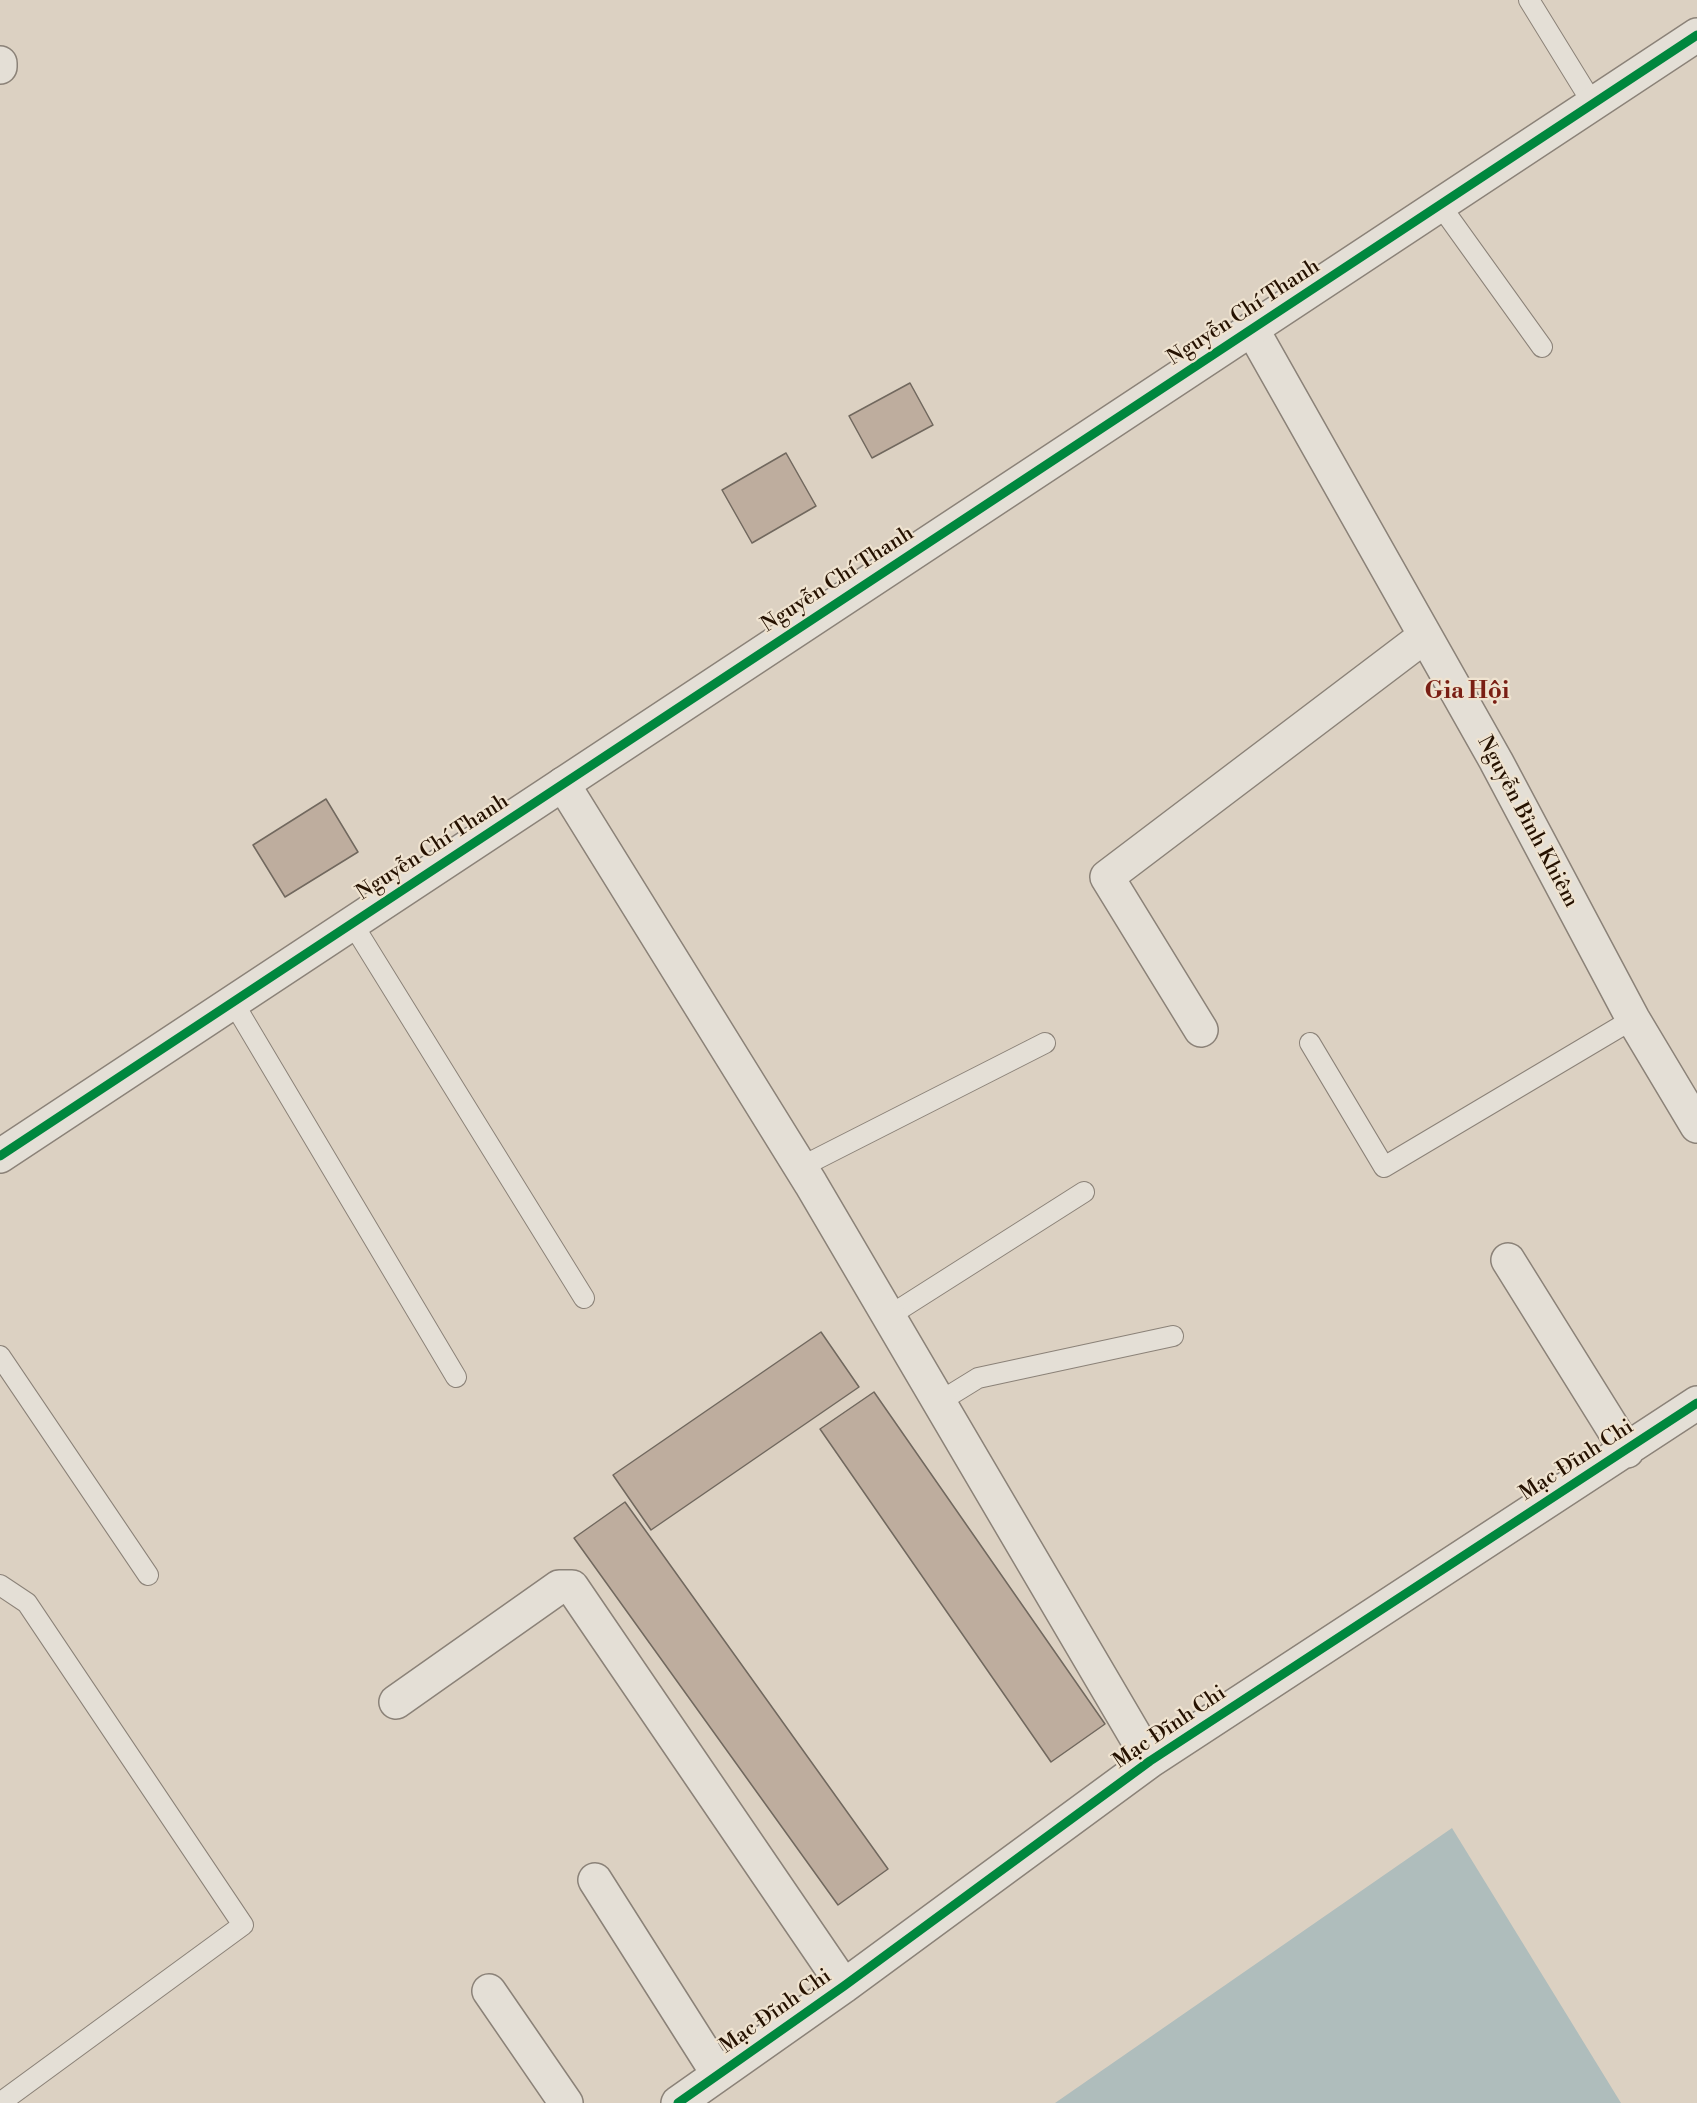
<!DOCTYPE html>
<meta charset="utf-8">
<style>
body{margin:0}
canvas{display:block;background:#dcd1c2}
</style>
<canvas width="1697" height="2103"></canvas>
<script>
const context = document.querySelector('canvas').getContext('2d');
context.lineJoin = 'round';
function fillPath(path, color) { context.fillStyle = color; context.fill(path, 'evenodd'); }
function trace(path, color, width, dash) { context.strokeStyle = color; context.lineWidth = width; context.lineCap = dash ? 'butt' : 'round'; context.setLineDash(dash || []); context.stroke(path); }
function label(font, color, halo, rows, align = 'center') {
  context.font = font + ' "Libre Bodoni",serif'; context.lineWidth = 4.5; context.setLineDash([]); context.textBaseline = 'middle'; context.strokeStyle = halo; context.fillStyle = color; for (const [text, x, y, turn = 0] of rows) {
    context.save(); context.translate(x, y); context.rotate((+turn || 0) * Math.PI / 180); context.textAlign = isNaN(turn) ? turn : align; if (halo) context.strokeText(text, 0, 0); context.fillText(text, 0, 0); context.restore();
  }
}
fillPath(new Path2D(`
 M1452 1828 1621 2103H1055Z`), '#afbdbc');
const building = new Path2D(`
 M910 383 933 425 872 458 849 416Z
 M786 453 816 506 752 543 722 490Z
 M326 799 358 852 285 897 253 845Z
 M821 1332 859 1387 651 1530 613 1475Z
 M874 1392 1105 1724 1051 1762 820 1429Z
 M625 1502 888 1869 838 1905 574 1538Z`);
fillPath(building, '#bead9e');
trace(building, '#71685e', 1.5);
const service = new Path2D(`
 M1529 0 1593 104
 M1440 205 1542 347
 M352 923 584 1298
 M233 1002 456 1377
 M1310 1043 1384 1167 1633 1019
 M801 1167 1045 1043
 M889 1316 1084 1192
 M0 1356 148 1575
 M939 1402 978 1378 1173 1336
 M0 1585 27 1603 243 1925 0 2103`);
const minor = new Path2D(`
 M0 63V67
 M1252 329 1496 761 1633 1019 1697 1126
 M563 784 811 1184 1150 1761
 M1201 1030 1107 877 1425 636
 M1508 1260 1627 1451
 M396 1702 559 1587H572L844 1986
 M595 1880 718 2074
 M489 1991 566 2103
 M678 2103 844 1986 1150 1761 1697 1403`);
const tertiary = new Path2D(`
 M0 1156 1697 35`);
trace(service, '#8b8278', 22);
trace(minor, '#8b8278', 36);
trace(tertiary, '#8b8278', 36);
trace(service, '#e4dfd6', 20);
trace(minor, '#e4dfd6', 33);
trace(tertiary, '#e4dfd6', 33);
trace(new Path2D(`
 M0 1156 1697 35
 M678 2103 844 1986 1150 1761 1697 1403`), '#00873e', 9);
label('21px', '#251100', '#efe3d0', [
 ["Nguyễn Chí Thanh",1244,313,-33],
 ["Nguyễn Chí Thanh",838,580,-33],
 ["Nguyễn Bỉnh Khiêm",1527,822,62],
 ["Nguyễn Chí Thanh",433,848,-33],
 ["Mạc Đĩnh Chi",1577,1461,-33],
 ["Mạc Đĩnh Chi",1170,1728,-34],
 ["Mạc Đĩnh Chi",776,2012,-35]
]);
label('bold 24px', '#7a1f14', '#efe3d0', [
 ["Gia Hội",1467,692]
]);
</script>
